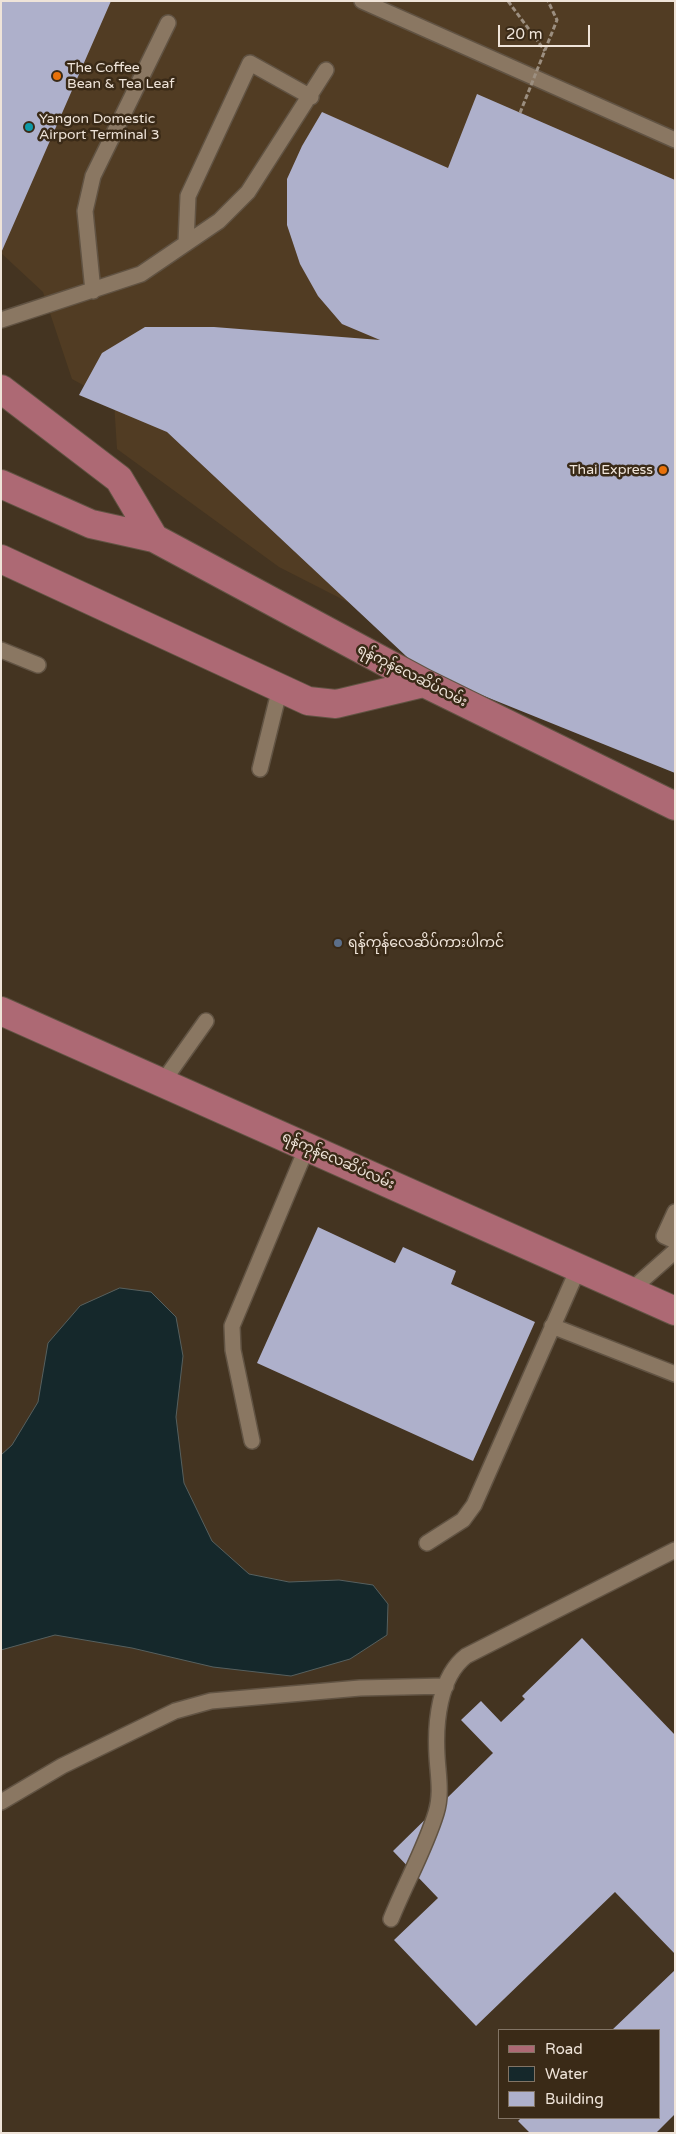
<!DOCTYPE html>
<meta charset="utf-8">
<style>
body{margin:0}
#map{position:relative;width:676px;height:2134px;overflow:hidden;background:#443421;font-family:"Varela Round",sans-serif}
canvas{display:block}
.frame{position:absolute;inset:0;border:2px solid #efe4d9;pointer-events:none}
.legend{position:absolute;left:498px;top:2029px;width:162px;height:90px;box-sizing:border-box;background:#3a2a17;border:1px solid #827465;margin:0;padding:6px 9px;list-style:none;font-size:15px;color:#efe4d9}
.legend li{display:flex;align-items:center;gap:10px;height:25px}
.legend b{width:25px;border:1px solid #827465}
.scale{position:absolute;left:498px;top:25px;width:92px;height:22px;box-sizing:border-box;border:2px solid #efe4d9;border-top:0;padding-left:6px;font-size:15px;line-height:18px;white-space:nowrap;color:#efe4d9;-webkit-text-stroke:4px #3a2a17;paint-order:stroke}
</style>
<div id="map">
<canvas width="676" height="2134"></canvas>
<div class="frame"></div>
<ul class="legend">
<li><b style="height:6px;background:#ad6974"></b>Road</li>
<li><b style="height:14px;background:#15282b"></b>Water</li>
<li><b style="height:14px;background:#aeb0cb"></b>Building</li>
</ul>
<div class="scale">20 m</div>
</div>
<script>
const context = document.querySelector('canvas').getContext('2d');
context.lineJoin = 'round';
function fillPath(path, color) { context.fillStyle = color; context.fill(path, 'evenodd'); }
function trace(path, color, width, dash) { context.strokeStyle = color; context.lineWidth = width; context.lineCap = dash ? 'butt' : 'round'; context.setLineDash(dash || []); context.stroke(path); }
function label(font, color, halo, rows, align = 'center') {
  context.font = font + ' "Varela Round","Noto Sans Myanmar",sans-serif'; context.lineWidth = 5; context.setLineDash([]); context.textBaseline = 'middle'; context.strokeStyle = halo; context.fillStyle = color; for (const [text, x, y, turn = 0] of rows) {
    context.save(); context.translate(x, y); context.rotate((+turn || 0) * Math.PI / 180); context.textAlign = isNaN(turn) ? turn : align; if (halo) context.strokeText(text, 0, 0); context.fillText(text, 0, 0); context.restore();
  }
}
fillPath(new Path2D(`
 M1 1H675V769L279 567 117 449 114 402 72 379 43 292 1 253Z`), '#513c23');
const water = new Path2D(`
 M120 1288 151 1292 176 1317 183 1356 176 1417 184 1483 212 1541 249 1574 289 1582 339 1580 373 1585 388 1604 387 1635 350 1659 291 1676 213 1667 132 1648 55 1635 1 1650V1455L12 1445 38 1402 48 1343 80 1306Z`);
fillPath(water, '#15282b');
trace(water, '#56605f', 1);
fillPath(new Path2D(`
 M1 1H111L1 253Z
 M477 94 675 180V773L422 671 167 432 79 395 102 353 145 327H214L380 340 342 324 318 296 300 264 287 225V179L302 146 322 112 448 168Z
 M318 1227 395 1263 403 1247 456 1271 451 1284 535 1322 473 1461 257 1363Z
 M582 1638 675 1735V1954L615 1892 476 2026 394 1940 438 1898 393 1851 493 1753 461 1720 481 1701 501 1722 525 1699 522 1696Z
 M675 1970V2114L656 2133H530L518 2121 521 2118H660V2030H612Z`), '#aeb0cb');
const service = new Path2D(`
 M362 1 675 140
 M186 243 188 196 250 63 311 97
 M93 291 85 211 93 176 168 23
 M1 320 141 274 219 221 248 192 326 70
 M1 650 38 665
 M260 769 280 688
 M162 1083 206 1021
 M675 1212 664 1236 675 1241
 M630 1291 675 1251
 M552 1326 675 1374
 M252 1441 233 1350 232 1326 307 1147
 M427 1543 463 1520 474 1505 578 1269
 M1 1802 62 1766 175 1711 211 1701 360 1688 446 1686
 M391 1919C405 1884 425 1849 436 1813 442 1794 438 1775 437 1756 435 1723 439 1677 466 1656L675 1550`);
const primary = new Path2D(`
 M1 389 119 479 154 538
 M1 484 91 524 154 538 424 683 675 806
 M1 559 308 701 336 704 424 683
 M1 1011 675 1311`);
trace(service, '#615343', 18);
trace(primary, '#615343', 30);
trace(new Path2D(`
 M508 1 545 51`), '#9c8f80', 3, [5, 2.5]);
trace(service, '#8a7762', 15);
trace(primary, '#ad6974', 28);
trace(new Path2D(`
 M520 113 557 20 548 1`), '#9c8f80', 3, [5, 2.5]);
for (const [x, y, r, color] of [
 [57,76,5,"#e8710a"],
 [29,127,5,"#0f9aa8"],
 [663,470,5,"#e8710a"],
 [338,943,5,"#5c6f8a"]
]) { const dot = new Path2D(); dot.arc(x, y, r, 0, 2 * Math.PI); context.fillStyle = color; context.fill(dot); trace(dot, '#3a2a17', 2); }
label('14px', '#efe4d9', '#3a2a17', [
 ["The Coffee",67,68],
 ["Bean & Tea Leaf",67,84],
 ["Yangon Domestic",39,119],
 ["Airport Terminal 3",39,135],
 ["Thai Express",653,470,"right"],
 ["ရန်ကုန်လေဆိပ်ကားပါကင်",348,943]
], 'left');
label('14px', '#efe4d9', '#3a2a17', [
 ["ရန်ကုန်လေဆိပ်လမ်း",412,676,27],
 ["ရန်ကုန်လေဆိပ်လမ်း",338,1161,24]
]);
</script>
